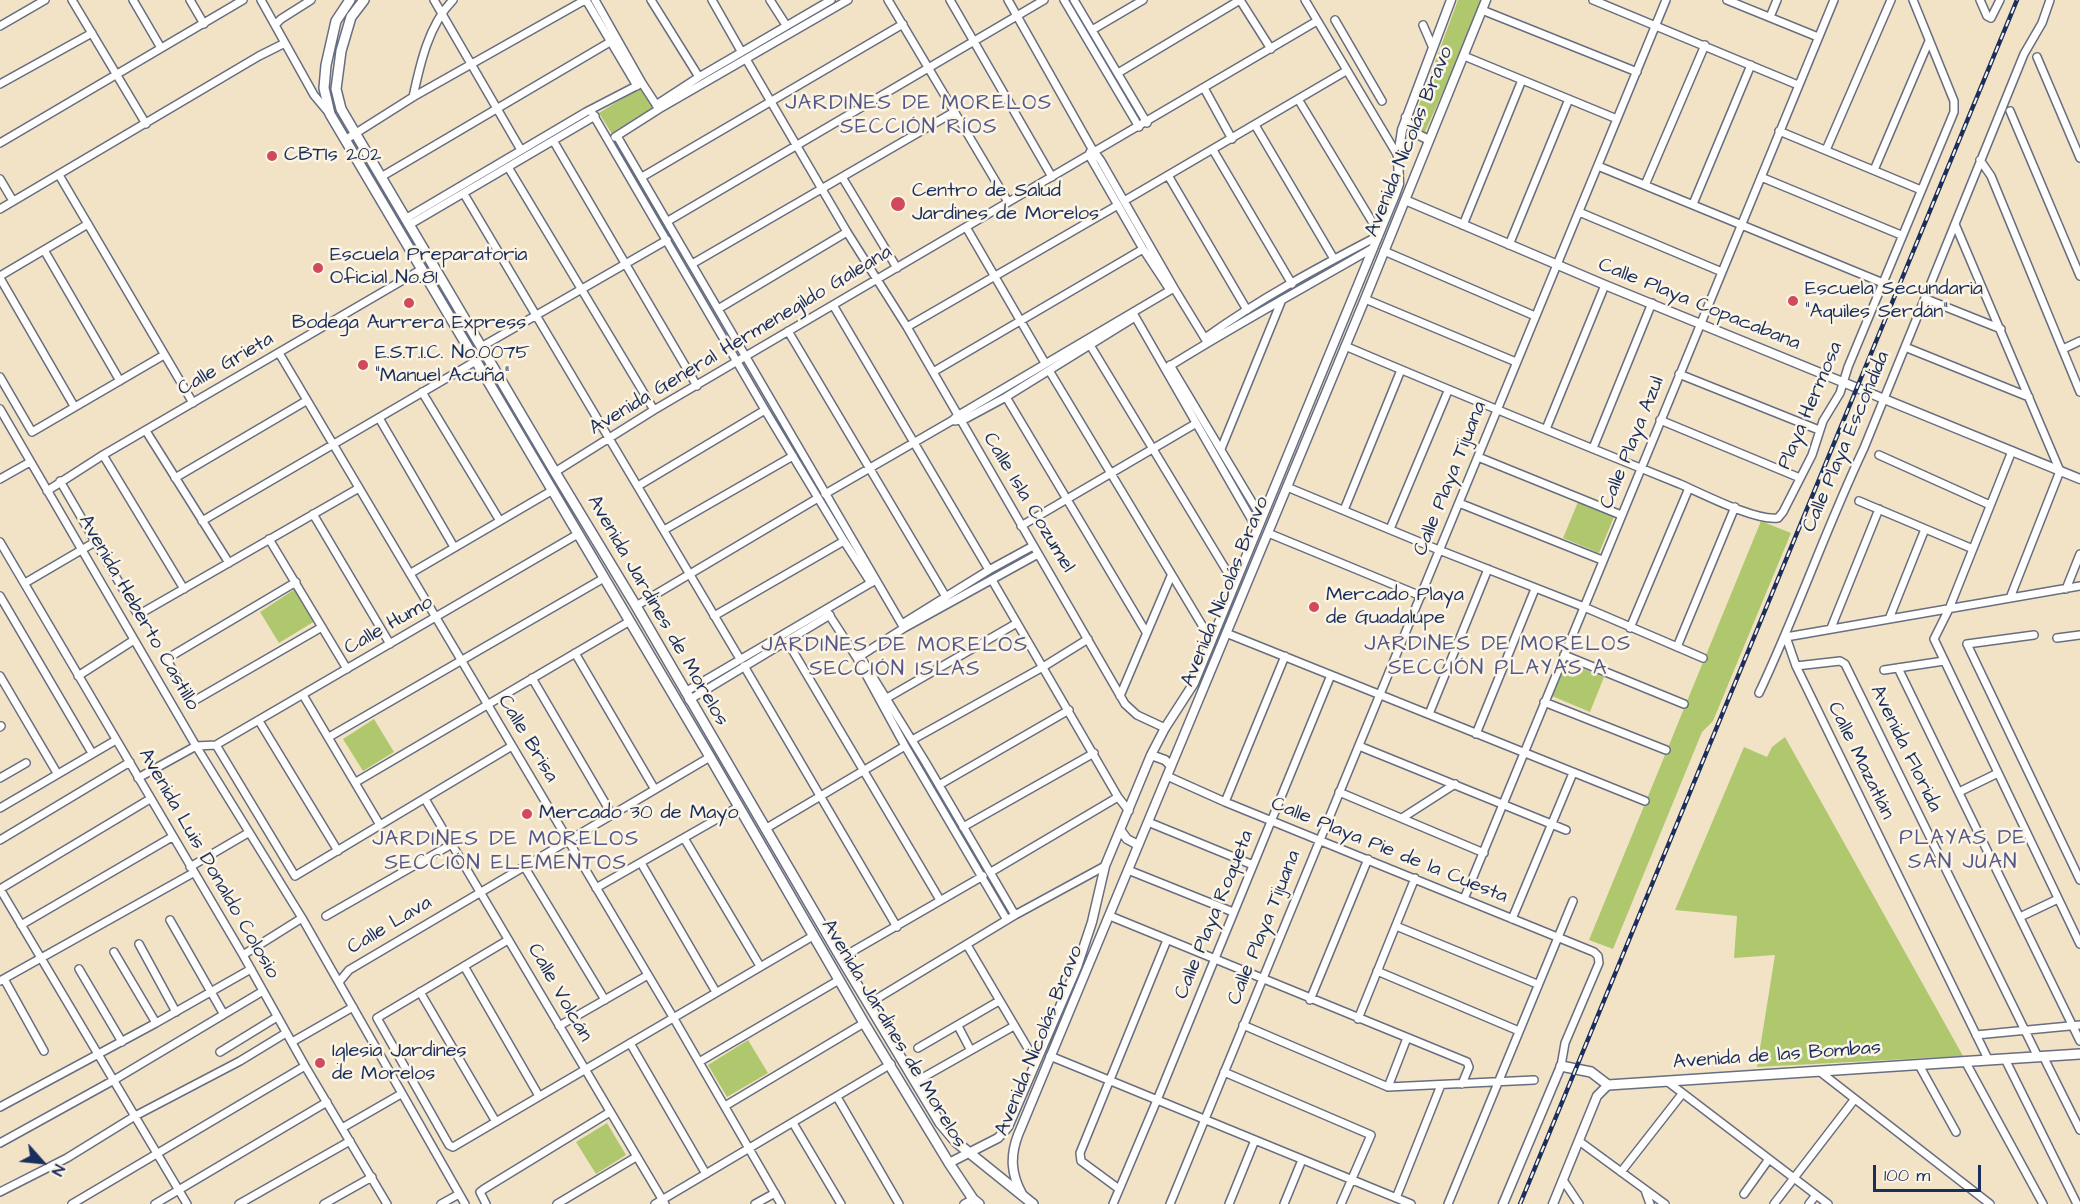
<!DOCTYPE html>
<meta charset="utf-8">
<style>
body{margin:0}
#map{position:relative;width:2080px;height:1204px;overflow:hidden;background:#f3e3c6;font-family:"Architects Daughter",sans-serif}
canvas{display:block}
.north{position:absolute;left:12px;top:1132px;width:60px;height:60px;-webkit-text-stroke:4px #fcf5e5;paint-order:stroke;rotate:117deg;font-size:16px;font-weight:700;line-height:24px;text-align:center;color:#1b2f5e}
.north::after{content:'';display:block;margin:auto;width:21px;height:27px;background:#1b2f5e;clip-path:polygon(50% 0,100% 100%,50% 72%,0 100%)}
.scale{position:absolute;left:1873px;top:1165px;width:108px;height:27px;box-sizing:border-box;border:3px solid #1b2f5e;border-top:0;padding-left:8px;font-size:18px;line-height:21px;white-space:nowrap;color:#1b2f5e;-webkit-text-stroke:4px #fcf5e5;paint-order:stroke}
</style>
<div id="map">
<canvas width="2080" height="1204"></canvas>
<div class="north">N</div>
<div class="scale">100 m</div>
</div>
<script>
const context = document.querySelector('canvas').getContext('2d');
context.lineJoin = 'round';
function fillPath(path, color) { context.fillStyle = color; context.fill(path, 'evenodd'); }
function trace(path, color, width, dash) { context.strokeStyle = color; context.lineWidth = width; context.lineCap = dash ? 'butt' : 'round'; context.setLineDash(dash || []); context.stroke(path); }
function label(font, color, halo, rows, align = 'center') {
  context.font = font + ' "Architects Daughter",sans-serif'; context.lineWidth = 5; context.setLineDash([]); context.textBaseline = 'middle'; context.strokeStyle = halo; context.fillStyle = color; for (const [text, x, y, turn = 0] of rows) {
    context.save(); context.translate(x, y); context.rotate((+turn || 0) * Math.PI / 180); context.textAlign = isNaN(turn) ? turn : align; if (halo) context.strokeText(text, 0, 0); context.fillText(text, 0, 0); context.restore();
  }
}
fillPath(new Path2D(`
 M1458 0H1481L1478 13 1425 132 1418 130 1412 124Z
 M641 87 654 109 612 134 599 113Z
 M1578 502 1614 517 1599 553 1563 538Z
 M1761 521 1791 533 1713 721 1702 732 1613 949 1589 940Z
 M295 589 315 621 279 643 260 612Z
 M1566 662 1604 677 1590 712 1552 696Z
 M374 719 394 752 363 771 343 739Z
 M1785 737 1963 1056 1757 1067 1775 955 1734 958 1737 916 1675 910 1744 747 1767 757 1772 747Z
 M748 1040 768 1073 727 1097 708 1065Z
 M607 1123 626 1155 596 1174 576 1142Z`), '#afc86e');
const minor = new Path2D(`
 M72 0 146 124
 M133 0 161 48
 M190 0 204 24
 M261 0 314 95 329 113
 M434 0 521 150
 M586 0 637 86
 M595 0 642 83 657 106
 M651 0 699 77
 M712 0 741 51
 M770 0 786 25
 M888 0 1008 202
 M950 0 1052 177
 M1008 0 1091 147 1101 161 1174 288 1207 342
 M1064 0 1139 127
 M1074 0 1147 123
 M1240 0 1271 49
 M1305 0 1398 156
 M1593 0 1798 85
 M1727 0 1818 37
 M1980 0 1987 16 1991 18 2000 0
 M1482 10 1637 72
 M1770 17 1777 0
 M1335 20 1382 101
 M275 25 281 19 311 0
 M1423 25 1433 48
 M0 26 45 0
 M1092 30 1143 0
 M1464 56 1617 119
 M2037 57 2080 158
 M746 59 847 232 907 327 1125 704 1137 715 1165 728
 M1118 73 1240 0
 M0 84 92 33
 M1204 88 1232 139
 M413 97C420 64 429 24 453 0
 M1298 99 1379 233
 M656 105 699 77 831 0
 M591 111 765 410 844 541 871 583
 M2010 111 2080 276
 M1255 125 1334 259
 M1779 131 1921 190
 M617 136 904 628
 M615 137 659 109 848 0
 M345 140 413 97 585 0
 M554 142 697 386
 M0 143 243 0
 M1213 150 1292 284
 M1826 150 1891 0
 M1090 152 1089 155 1143 249 1170 290
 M1980 160 1991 176 2080 392
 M1598 166 1883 283
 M508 167 654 410
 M1874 170 1929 41
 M59 175 193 403
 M381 177 610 42
 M642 177 903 24
 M842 177 897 268
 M1169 177 1247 310
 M1761 177 1901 235
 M0 179 13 201
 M1645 185 1705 45
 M464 194 740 659
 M1124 201 1346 71
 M1693 204 1751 65
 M0 209 259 56 285 43
 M1579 212 1722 272
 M405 219 586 112 642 83
 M668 221 1044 0
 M1955 224 2060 471 2010 598
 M409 225 595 116
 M1463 225 1522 80
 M966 227 1045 363
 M1509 245 1569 99
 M44 250 120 381
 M1384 251 1535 316
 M692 264 954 112
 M0 276 88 224
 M0 278 74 406
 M1365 299 1516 362
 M1926 299 2001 329
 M833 305 989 570
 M718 309 847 232
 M1133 313 1257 529
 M907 327 1118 205
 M788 331 946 597
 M1205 338C1259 299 1319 267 1378 236
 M1090 345 1234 583
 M1345 346C1456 393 1568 439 1680 484 1703 494 1755 521 1778 518L1783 512 1812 455 1823 421 1840 393 1848 367 1954 112V101L1913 0
 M481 347 667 240
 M1905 347 2029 397
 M2063 349 2080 341
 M279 353 673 1017 781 1204
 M1170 365 1261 517
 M1165 369C1233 326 1304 288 1373 248
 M933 372 1143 249
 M1050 372 1211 640
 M1679 374 1819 430
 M0 377 32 432 164 355
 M422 392 500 521
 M1006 397 1146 632
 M0 409 196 746 302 918 465 1204
 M379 418 454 547
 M1660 420 1800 478
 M955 421 967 418 1006 397 1135 317
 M1546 429 1605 285
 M146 431 229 563
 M1593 448 1652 303
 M1221 449 1281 302
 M2012 451 1949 609 1934 639 2080 944
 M103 455 184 589
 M1879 455 1990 505
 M1478 457 1621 515
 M555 472 654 410 1317 21
 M175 478 306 401
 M0 479 30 462
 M60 481 138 615 359 488
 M638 486 765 410
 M1287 487 1439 550 1584 607 1703 658
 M47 491 103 455 422 269
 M825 494 953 420 957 416 1174 288
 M1859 501 1973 549
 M1459 503 1602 560
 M1344 510 1401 370
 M313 514 390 644
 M202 521 476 361
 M1021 526 1195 424
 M1390 529 1448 391
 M664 530 793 456
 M1268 533 1421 596
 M269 539 347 669
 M0 542 243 955 305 1066 387 1204
 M411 573 553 490
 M992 580 1118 797 1129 811
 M296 582 168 658V662L190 700 192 702 322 627
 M25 583 95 542
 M2066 589 2080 554
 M0 596 92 753
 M636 606 818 498
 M826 610 857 658 905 746 1007 920
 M714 616 844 541
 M1889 619 1925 529
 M902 624 989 570 1033 546
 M1630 628 1689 488
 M1831 628 1879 509
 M1226 633 1645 801
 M2034 635 1967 644 2080 880
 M1786 637 1796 666 1988 1059
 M1786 637 2080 586
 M2057 638 2080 635
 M787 641 940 900
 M1677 647 1735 507
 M575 653 654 788
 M1564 655 1684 704
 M860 656 926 763 1015 915
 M857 658 904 628 1038 554
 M744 666 897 927
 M1796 666 1840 661 1845 664 2038 1057
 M1898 668 2080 1041
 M1884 670 1944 661
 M0 676 57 773
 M78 676 134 640
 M532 678 611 813
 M685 692 874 581
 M1759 693C1797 613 1826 528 1864 448L2024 54 2042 23 2050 0
 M303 695 380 825
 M1120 696 1171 576
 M887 698 1017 623
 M689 700 830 615
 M1544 702 1666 750
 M1429 714 1488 569
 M259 721 338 851
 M0 727 1 726
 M1476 734 1535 589
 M329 737 604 578
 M912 740 1043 667 1088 639
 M216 745 295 876 512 746
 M1359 746 1566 830
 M1167 776 1225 802 1594 952 1598 956 1599 963 1565 1043 1561 1066
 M0 778 26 763
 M138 778 196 746 216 745 221 742 578 534
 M356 782 630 621
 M939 785 1069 710
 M1339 792 1484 853
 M1959 792 1998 773
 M425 799 665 1204
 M1225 802 1285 656
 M0 808 116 740
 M1402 818 1455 784
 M1148 822 1253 865
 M963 827 1094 753
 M765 829 905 746
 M684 838 760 966
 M0 840 130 762
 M641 863 716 992
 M524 866 605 1000
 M190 867 248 833
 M1128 870 1233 912
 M991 872 1118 797
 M596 888 738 807
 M0 889 187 1204
 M0 889 150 799
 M1464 899 1834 0
 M326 916 452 844
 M1110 916 1467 1062 1469 1067 1462 1084
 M2020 917 2058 899
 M1512 919 1573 773
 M170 920 223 1013
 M21 925 172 837
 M1396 926 1537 984
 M508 940 377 1018 449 1145 453 1147 813 936
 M139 944 176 1012
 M967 945 1036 1062
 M114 952 156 1023
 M243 955 302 918
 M841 958 983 876
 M464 966 539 1096
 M79 969 122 1042
 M1377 971 1519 1031
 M4 979 44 1051
 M0 981 193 873
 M339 982 349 970 710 757
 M420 992 496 1122
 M1310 1000 1368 859
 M868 1004 1015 915 1105 866
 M1358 1019 1415 878
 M1243 1025 1388 1087 1534 1080
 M559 1026 648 975
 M958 1026 970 1049
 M1976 1035 2080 1025
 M292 1042 353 1007
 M630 1043 706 1174
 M918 1048 999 1001
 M220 1052 277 1017
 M1050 1056 1411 1204
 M2043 1056 2080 1130
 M2005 1059 2077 1204
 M1965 1061 2043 1204
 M699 1062 839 980
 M1919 1065 1956 1132
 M1819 1071 1990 1204
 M1224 1072 1371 1135 1341 1204
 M915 1082 1014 1026
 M1668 1082 1828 1204
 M1388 1087 1407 1038
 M837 1097 899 1204
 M725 1106 864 1023
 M0 1107 156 1023 251 969
 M793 1123 841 1204
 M342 1128 401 1094
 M1579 1141 1665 1204
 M0 1143 114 1080 263 991
 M1621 1172 1682 1094
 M1563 1180 1579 1204
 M1119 1189 1081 1161 1080 1153 1167 940
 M1645 1190 1650 1204
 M0 1192 67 1158 135 1116 240 1061 286 1033
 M1744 1194 1769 1159
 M1396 1198 1441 1085
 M72 1204 305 1066
 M155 1204 327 1102
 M239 1204 350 1141
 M324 1204 372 1177
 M441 1204 459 1194
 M486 1204 480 1192 484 1189 610 1112
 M557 1204 636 1157
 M655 1204 891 1064
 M755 1204 775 1193
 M964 1204 973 1199
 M1113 1204 1157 1100 1331 675
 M1170 1204 1666 0
 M1229 1204 1255 1140
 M1284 1204 1302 1160
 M1448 1204 1573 901
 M1774 1204 1854 1100
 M1809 1204 1816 1195`);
const tertiary = new Path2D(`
 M1406 117 1419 135 1429 140
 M1405 200 1605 285 2080 479
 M1151 755 1165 760 1171 766
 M1121 831 1127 839 1138 845
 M949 1163 998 1138 1008 1127 1077 967 1092 922 1105 866 1151 755 1165 728 1194 683 1395 195 1399 184 1398 156 1402 130 1451 0
 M1022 1194C1011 1174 1010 1156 1018 1135L1365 299 1486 0
 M1503 1204 1561 1066
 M1553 1204 1597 1096 1608 1085`);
const secondary = new Path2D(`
 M350 0 336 21 326 65 324 88 330 114 710 757 864 1023 949 1163 973 1199 979 1204
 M364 0 351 17 341 51 336 89 341 109 555 472 636 606 841 958 940 1123 956 1142 1033 1204
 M1561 1066 1591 1072 1608 1085 2080 1054`);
trace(minor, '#676e82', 10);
trace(tertiary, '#676e82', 11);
trace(secondary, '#676e82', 12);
trace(minor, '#fff', 7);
trace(tertiary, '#fff', 8);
trace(secondary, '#fff', 9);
const rail = new Path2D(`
 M1520 1204 2017 0`);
trace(rail, '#1b2f5e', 4.5);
trace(rail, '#fcf5e5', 2, [7]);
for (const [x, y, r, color] of [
 [272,156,6,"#d1495b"],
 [898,204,8,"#d1495b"],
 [318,268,6,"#d1495b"],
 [1793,301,6,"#d1495b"],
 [409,303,6,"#d1495b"],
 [363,365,6,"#d1495b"],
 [1314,607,6,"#d1495b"],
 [527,814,6,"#d1495b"],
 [320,1063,6,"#d1495b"]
]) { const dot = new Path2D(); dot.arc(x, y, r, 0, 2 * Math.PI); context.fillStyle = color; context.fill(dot); trace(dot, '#fcf5e5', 2); }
label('20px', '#1b2f5e', '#fcf5e5', [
 ["Avenida Nicolás Bravo",1410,142,-68],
 ["Calle Playa Copacabana",1699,305,22],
 ["Avenida General Hermenegildo Galeana",741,341,-31],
 ["Calle Grieta",226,365,-30],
 ["Playa Hermosa",1811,406,-67],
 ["Calle Playa Escondida",1847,442,-67],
 ["Calle Playa Azul",1633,443,-68],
 ["Calle Playa Tijuana",1451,479,-68],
 ["Calle Isla Cozumel",1028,503,59],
 ["Avenida Nicolás Bravo",1226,592,-68],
 ["Avenida Jardines de Morelos",657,611,60],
 ["Avenida Heberto Castillo",138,613,60],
 ["Calle Humo",389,626,-30],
 ["Calle Brisa",527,739,59],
 ["Avenida Florida",1905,749,64],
 ["Calle Mazatlán",1860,761,64],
 ["Calle Playa Pie de la Cuesta",1389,851,22],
 ["Avenida Luis Donaldo Colosio",208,864,60],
 ["Calle Playa Roqueta",1215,915,-68],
 ["Calle Lava",390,926,-31],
 ["Calle Playa Tijuana",1265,928,-68],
 ["Calle Volcán",559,993,60],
 ["Avenida Jardines de Morelos",893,1034,59],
 ["Avenida Nicolás Bravo",1040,1041,-68],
 ["Avenida de las Bombas",1777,1056,-4]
]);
label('20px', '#1b2f5e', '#fcf5e5', [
 ["CBTIs 202",284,156],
 ["Centro de Salud",912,192],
 ["Jardines de Morelos",912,215],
 ["Escuela Preparatoria",330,256],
 ["Oficial No.81",330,279],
 ["Escuela Secundaria",1805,290],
 ["\"Aquiles Serdán\"",1805,313],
 ["Bodega Aurrera Express",409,324,"center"],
 ["E.S.T.I.C. No.0075",375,354],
 ["\"Manuel Acuña\"",375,377],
 ["Mercado Playa",1326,596],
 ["de Guadalupe",1326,619],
 ["Mercado 30 de Mayo",539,814],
 ["Iglesia Jardines",332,1052],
 ["de Morelos",332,1075]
], 'left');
context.letterSpacing = '1.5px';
label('21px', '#545888', '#fcf5e5', [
 ["JARDINES DE MORELOS",919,105],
 ["SECCIÓN RÍOS",919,129],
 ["JARDINES DE MORELOS",1498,646],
 ["SECCIÓN PLAYAS A",1498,670],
 ["JARDINES DE MORELOS",895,647],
 ["SECCIÓN ISLAS",895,671],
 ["PLAYAS DE",1963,840],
 ["SAN JUAN",1963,864],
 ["JARDINES DE MORELOS",506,841],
 ["SECCIÓN ELEMENTOS",506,865]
]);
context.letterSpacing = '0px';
</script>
